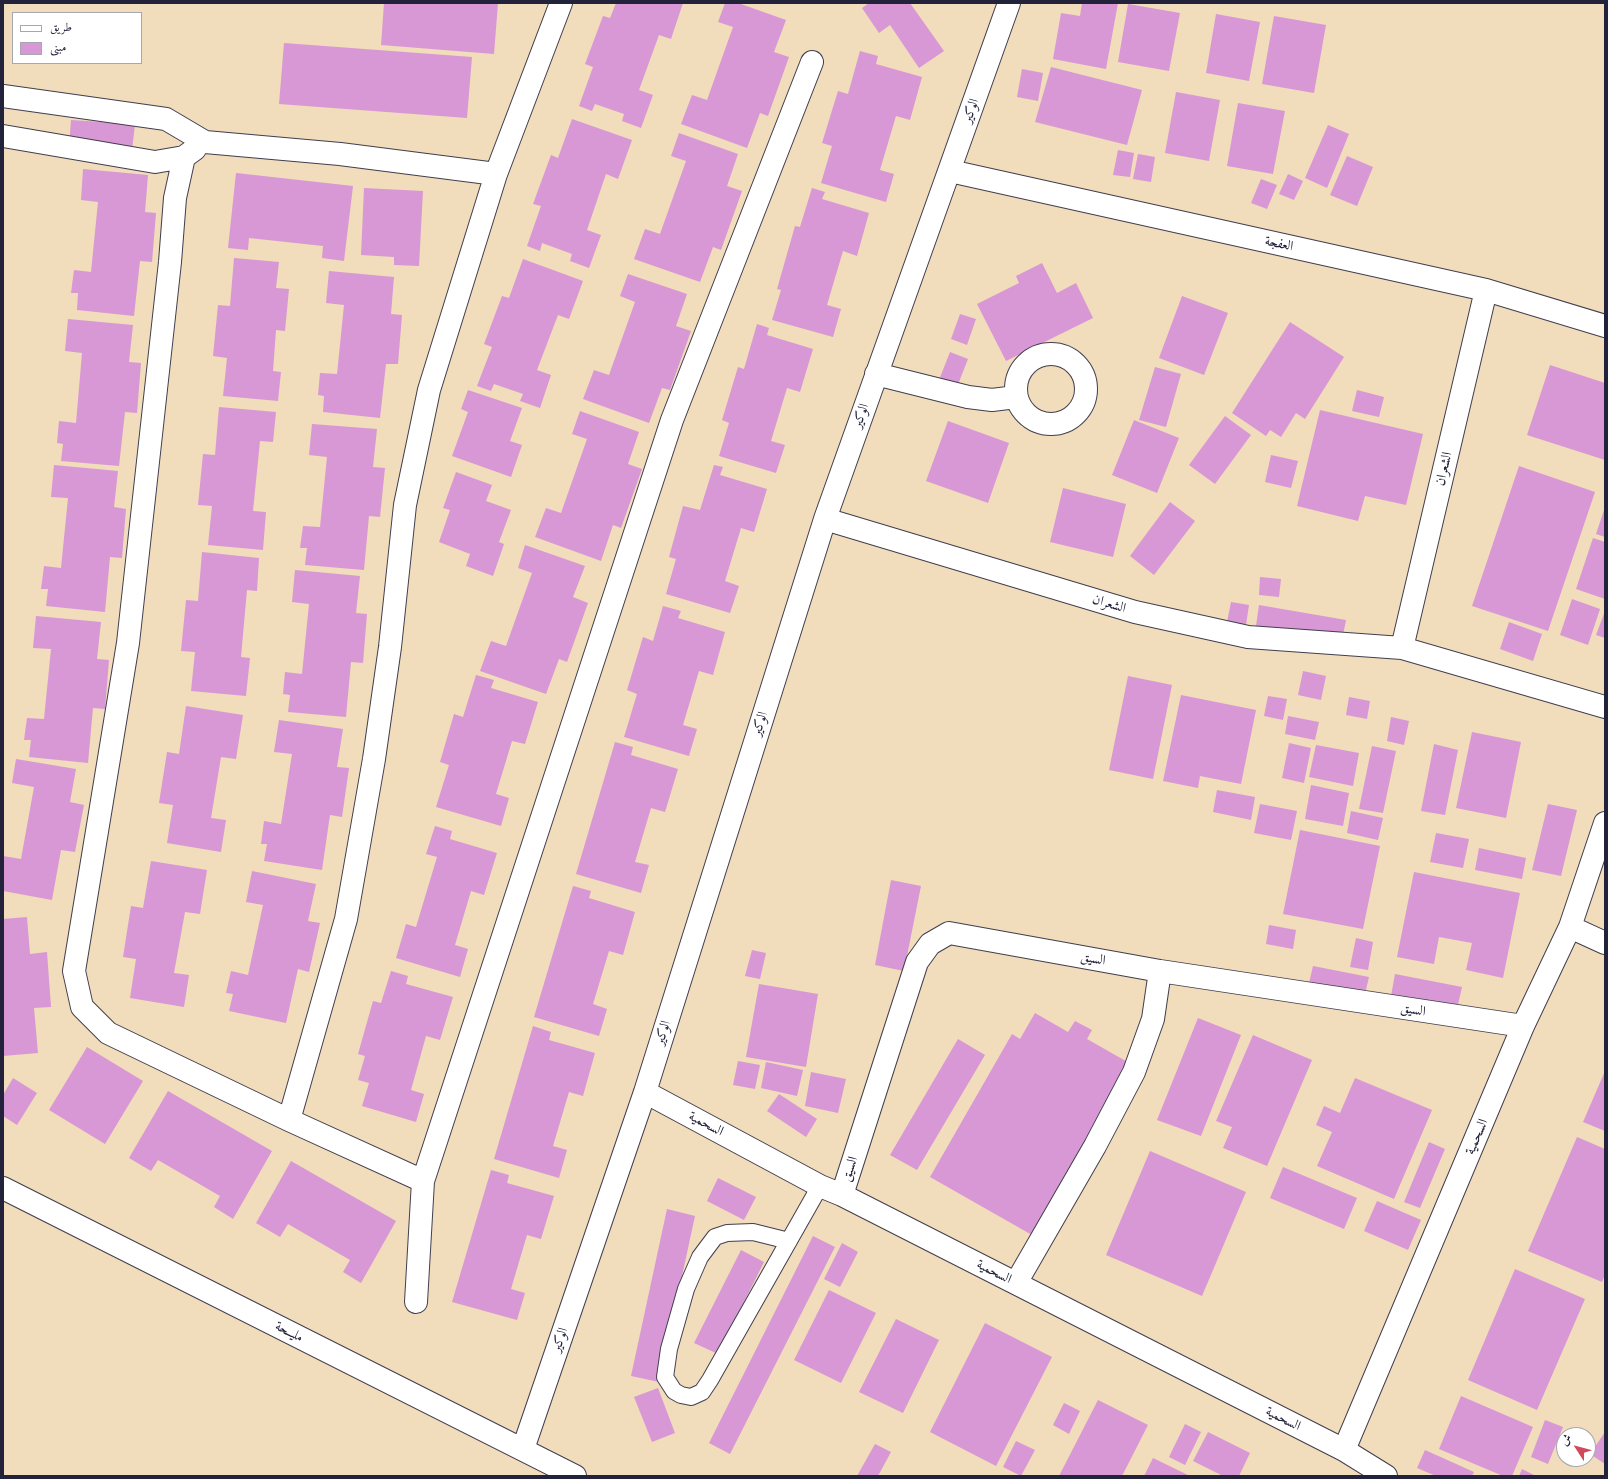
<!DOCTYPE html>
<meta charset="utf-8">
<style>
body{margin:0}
#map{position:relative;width:1608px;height:1479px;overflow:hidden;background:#f1dcbb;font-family:"Old Standard TT",Amiri,serif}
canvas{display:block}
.frame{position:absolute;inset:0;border:4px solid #22223b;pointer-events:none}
.legend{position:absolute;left:12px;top:12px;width:130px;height:52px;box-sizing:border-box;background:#fff;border:1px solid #a7a7b1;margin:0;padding:5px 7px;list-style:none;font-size:12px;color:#22223b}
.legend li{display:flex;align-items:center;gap:8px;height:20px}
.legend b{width:20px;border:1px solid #a7a7b1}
.north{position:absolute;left:1556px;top:1427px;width:40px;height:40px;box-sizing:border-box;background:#fff;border:1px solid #a7a7b1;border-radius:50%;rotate:306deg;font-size:11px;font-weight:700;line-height:16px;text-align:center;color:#22223b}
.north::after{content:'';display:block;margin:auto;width:14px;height:18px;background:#d1495b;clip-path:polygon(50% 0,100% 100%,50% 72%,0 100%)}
</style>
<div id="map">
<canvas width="1608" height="1479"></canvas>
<div class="frame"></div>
<ul class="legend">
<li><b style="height:5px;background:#fff"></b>طريق</li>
<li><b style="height:11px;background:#d898d5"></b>مبنى</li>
</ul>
<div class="north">ش</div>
</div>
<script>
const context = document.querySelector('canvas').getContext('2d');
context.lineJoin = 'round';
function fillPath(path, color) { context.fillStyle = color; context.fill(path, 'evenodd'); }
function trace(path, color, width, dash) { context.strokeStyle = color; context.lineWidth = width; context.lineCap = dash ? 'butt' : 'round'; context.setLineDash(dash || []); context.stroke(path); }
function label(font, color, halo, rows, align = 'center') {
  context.font = font + ' "Old Standard TT",Amiri,serif'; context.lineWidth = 3; context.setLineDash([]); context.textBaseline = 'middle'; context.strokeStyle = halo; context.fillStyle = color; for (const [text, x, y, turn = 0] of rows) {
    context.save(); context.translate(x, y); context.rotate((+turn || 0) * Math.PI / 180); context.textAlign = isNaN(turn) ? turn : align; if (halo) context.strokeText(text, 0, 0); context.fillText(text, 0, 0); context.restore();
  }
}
fillPath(new Path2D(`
 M384 3H498L494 54 381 45Z
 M616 3H683L671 39 659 35 639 90 653 95 641 128 622 121 624 114 595 104 592 111 579 106 593 67 585 64 603 16 610 18Z
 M725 3H738L786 20 774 52 789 57 768 116 760 113 747 148 681 124 692 95 707 100 733 27 718 22Z
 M869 3H910L944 51 919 68 890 25 879 33 862 8Z
 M1082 3H1118L1106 69 1053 59 1061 13 1080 16Z
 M1128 4 1180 13 1169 71 1118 62Z
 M1216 14 1260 22 1249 81 1206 73Z
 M1274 16 1326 25 1314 93 1262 84Z
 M284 43 472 57 467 118 279 104Z
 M860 51 878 56 876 64 922 77 910 120 896 116 880 170 894 174 886 202 821 183 832 146 822 143 838 91 848 94Z
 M1051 67 1142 90 1127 145 1035 122Z
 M1022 69 1043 73 1038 101 1017 97Z
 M1176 92 1220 100 1209 161 1165 153Z
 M1238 103 1285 111 1273 174 1227 166Z
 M572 119 632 140 618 179 606 174 587 230 601 235 589 268 570 261 572 254 542 243 540 251 527 246 541 206 533 204 551 155 558 158Z
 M71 120 135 124 132 150 69 146Z
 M1328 125 1349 134 1327 188 1305 178Z
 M679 133 738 154 727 186 742 191 721 250 713 247 700 282 634 259 645 229 660 234 686 161 671 156Z
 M1118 150 1134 153 1130 177 1113 175Z
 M1138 154 1155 157 1151 182 1133 179Z
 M1347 156 1373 167 1357 206 1330 195Z
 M83 169 148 175 145 212 156 213 152 262 140 261 134 316 77 310 78 293H71L74 270 91 272 98 202 81 200Z
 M236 173 353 186 344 261 322 258 323 246 249 238 248 250 228 248Z
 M1288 174 1303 181 1294 200 1279 194Z
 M1261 179 1277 185 1267 209 1251 203Z
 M364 188 423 191 419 266 394 265V257L361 255Z
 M812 188 825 192 822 199 869 213 857 256 843 251 827 305 841 309 833 337 772 320 781 290 777 289 795 226 800 227Z
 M234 258 279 262 276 288 289 289 285 331 276 330 273 371 281 372 278 401 223 396 227 358 213 356 218 305 230 306Z
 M523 259 583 281 569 319 558 315 537 370 551 375 540 408 520 401 523 394 494 384 491 391 477 386 492 347 484 344 502 296 509 298Z
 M1042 263 1057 293 1076 283 1093 318 1006 361 977 304 1019 283 1016 276Z
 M329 271 394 277 391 314 402 315 398 364H386L380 418 323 412 324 396 318 395 320 373 337 374 344 305 326 303Z
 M628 274 687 294 676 326 691 331 670 390 662 388 649 423 583 399 594 370 609 375 635 302 620 296Z
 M1182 296 1228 313 1204 375 1159 358Z
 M960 314 976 319 967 345 951 339Z
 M68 319 133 325 129 362 141 363 137 413 125 412 119 466 61 461 63 444 57 443 59 421 76 423 82 353 65 351Z
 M1290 322 1344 357 1305 419 1296 413 1281 437 1270 430 1266 436 1232 413Z
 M757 324 769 328 767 335 813 349 800 392 787 388 771 441 785 445 776 473 719 456 729 423 722 420 738 367 744 369Z
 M950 352 968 359 957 387 939 380Z
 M1550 365 1605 383V460L1527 435Z
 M1155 367 1181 374 1166 427 1139 420Z
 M468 390 522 408 510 441 522 445 511 477 452 456 468 412 461 409Z
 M1357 390 1384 397 1379 417 1352 411Z
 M219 407 276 412 273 442 260 441 253 511 266 512 263 550 208 545 212 506 198 505 203 454 215 455Z
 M1320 410 1423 434 1406 505 1365 496 1358 521 1297 506Z
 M580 411 639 432 628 464 642 469 621 528 613 525 601 561 535 537 546 508 561 513 587 439 572 434Z
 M1225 416 1251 435 1215 484 1189 465Z
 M1134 420 1179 438 1157 493 1112 475Z
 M948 421 1009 443 988 503 926 481Z
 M312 424 377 429 373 467 385 468 380 517 369 516 364 570 305 565 307 548H300L303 526 320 527 327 457 309 455Z
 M1271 455 1298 461 1291 488 1265 482Z
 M54 465 118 471 114 507 126 509 122 558 110 557 105 612 46 606 48 589H41L44 566 61 568 68 498 51 497Z
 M714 465 723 467 720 475 767 489 754 532 741 528 725 581 739 586 730 613 666 594 676 559 669 557 683 506 700 510Z
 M1519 466 1595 492 1548 631 1472 606Z
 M456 472 492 485 486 501 511 510 499 542 504 544 493 576 466 566 470 554 439 542 450 510 443 508Z
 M1063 488 1126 504 1113 557 1050 542Z
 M1170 502 1195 521 1154 575 1130 556Z
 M1605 507V537L1596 534Z
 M1593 538 1605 542V599L1576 589Z
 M525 545 585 566 573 597 588 603 567 662 559 659 546 694 480 671 491 641 506 646 532 573 518 568Z
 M202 552 259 558 257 591 247 590 241 657 250 658 246 696 191 691 195 652 181 651 186 600 198 601Z
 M295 570 360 576 356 613 367 614 363 663 351 662 346 717 288 712 290 695 283 694 285 672 302 674 309 604 292 602Z
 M1260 577 1281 579 1279 597 1259 595Z
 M1572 599 1600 609 1588 645 1560 635Z
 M1231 602 1249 605 1246 625 1227 622Z
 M1259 605 1346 620 1342 640 1256 626Z
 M663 606 681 611 678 618 725 632 713 675 699 671 683 725 697 729 689 756 624 737 637 694 627 690 643 637 653 641Z
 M1605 611V638L1596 635Z
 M36 616 101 622 97 659 109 660 105 709 93 708 88 763 29 757 31 740H24L27 718 44 719 51 649 33 648Z
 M1509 622 1542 634 1533 661 1500 649Z
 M1303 671 1326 676 1321 700 1298 695Z
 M476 675 494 680 491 688 538 702 525 744 512 741 496 794 509 798 501 826 436 807 449 765 440 762 454 714 463 717Z
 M1128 676 1172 685 1153 779 1109 770Z
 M1181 695 1256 710 1241 784 1200 776 1198 788 1163 781Z
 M1268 696 1287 699 1283 720 1264 716Z
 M1349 697 1370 701 1367 719 1346 715Z
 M186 706 243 715 236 759 221 757 211 818 226 820 221 852 167 843 173 805 159 803 167 752 179 754Z
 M1288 716 1319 722 1315 740 1285 734Z
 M1391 717 1409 721 1404 745 1387 741Z
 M279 720 343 729 337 767 349 768 342 817 330 815 322 870 264 861 267 844H261L264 821 281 824 292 754 274 752Z
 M1472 732 1521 742 1506 818 1456 808Z
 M615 742 633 747 631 755 678 769 665 812 651 808 635 862 649 865 641 893 576 874Z
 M1289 743 1311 748 1304 783 1282 778Z
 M1434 744 1458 750 1445 815 1421 811Z
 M1316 745 1359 753 1353 786 1309 777Z
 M1372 746 1396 751 1383 813 1359 809Z
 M16 759 76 769 70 802 84 805 75 852 61 850 52 900 3 891V856L21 859 34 787 12 783Z
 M1311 785 1349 793 1343 826 1305 819Z
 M1217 790 1255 797 1251 820 1213 812Z
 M1260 804 1297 811 1291 840 1254 833Z
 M1548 804 1577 810 1561 876 1532 870Z
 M1351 811 1383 818 1378 840 1347 833Z
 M435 826 452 831 450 839 497 853 484 895 471 891 455 945 468 949 460 977 396 958 406 924 416 927 437 857 426 854Z
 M1300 830 1380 846 1363 929 1283 914Z
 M1436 833 1469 839 1463 868 1430 862Z
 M1479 848 1526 858 1522 879 1475 870Z
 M151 861 207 870 200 914 185 912 174 973 189 975 184 1007 130 998 136 959 123 957 131 906 143 908Z
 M252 871 316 884 308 921 320 923 309 972 298 969 286 1023 229 1011 233 994 226 993 231 971 248 975 263 905 246 902Z
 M1414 872 1520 893 1503 978 1466 970 1472 943 1439 937 1434 964 1397 957Z
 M891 880 921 886 904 971 875 965Z
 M573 886 591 891 589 898 635 912 623 955 609 951 593 1004 607 1009 599 1036 534 1017Z
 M27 917 30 954 47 952 51 1007 34 1008 38 1053 3 1056V919Z
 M1269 925 1296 930 1293 949 1266 944Z
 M1356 938 1373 942 1368 970 1350 967Z
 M752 950 766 953 760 979 745 976Z
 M1313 966 1369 977 1365 994 1309 983Z
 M391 971 408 976 406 984 453 997 440 1040 426 1036 411 1090 424 1094 416 1122 362 1106 369 1083 358 1080 365 1056 358 1054 373 1001 381 1003Z
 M1395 974 1462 987 1457 1009 1391 996Z
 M759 984 818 994 806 1067 746 1057Z
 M1035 1013 1068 1032 1075 1021 1092 1030 1087 1039 1131 1064 1032 1235 930 1177 1012 1034 1020 1039Z
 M1198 1018 1241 1035 1201 1136 1157 1120Z
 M533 1026 551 1032 549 1040 595 1053 583 1096 569 1092 553 1146 567 1150 559 1178 494 1159Z
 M1253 1035 1312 1060 1267 1166 1223 1148 1232 1127 1216 1121Z
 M958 1039 985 1055 917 1170 890 1155Z
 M87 1047 143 1081 105 1144 49 1110Z
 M738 1061 760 1065 755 1089 733 1085Z
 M766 1062 803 1070 797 1096 761 1088Z
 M1605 1071V1131L1583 1122Z
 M811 1072 846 1079 838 1113 805 1106Z
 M13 1078 37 1093 17 1125 3 1116V1095Z
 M1355 1078 1432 1110 1394 1199 1317 1166 1332 1132 1316 1125 1324 1106 1340 1113Z
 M168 1091 272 1151 233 1219 214 1207 220 1196 158 1160 151 1171 129 1158Z
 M779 1094 817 1119 806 1137 767 1111Z
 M1577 1137 1605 1149V1275L1602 1282 1528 1251Z
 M1429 1142 1445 1149 1420 1208 1404 1202Z
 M1150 1151 1246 1192 1202 1296 1106 1255Z
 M291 1161 396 1221 361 1283 343 1272 350 1260 288 1224 280 1237 256 1223Z
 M1283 1167 1357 1198 1344 1229 1270 1198Z
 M491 1170 509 1175 507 1183 554 1196 541 1239 527 1235 511 1289 525 1293 517 1320 452 1302Z
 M718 1178 756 1197 744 1220 707 1201Z
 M1377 1201 1421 1220 1408 1250 1364 1231Z
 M667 1209 695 1216 659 1382 631 1376Z
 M813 1236 835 1247 730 1454 709 1443Z
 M842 1243 858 1252 840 1287 824 1279Z
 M741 1250 764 1262 718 1354 694 1343Z
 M1515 1269 1585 1299 1537 1410 1468 1380Z
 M829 1290 876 1313 841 1383 794 1360Z
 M896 1319 939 1340 903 1413 859 1392Z
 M985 1323 1052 1357 996 1466 930 1432Z
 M658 1388 675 1433 652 1442 634 1397Z
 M1461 1396 1533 1427 1512 1476H1503L1439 1449Z
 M1098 1400 1148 1425 1122 1476H1059Z
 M1064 1403 1080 1411 1069 1434 1053 1425Z
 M1545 1420 1563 1427 1548 1464 1531 1457Z
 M1185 1424 1201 1432 1185 1465 1169 1457Z
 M1208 1432 1250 1453 1239 1476H1223L1193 1461Z
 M1605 1432V1464L1590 1454Z
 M1016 1441 1035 1450 1021 1476 1003 1467Z
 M875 1444 891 1452 878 1476H857Z
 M1425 1450 1474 1472 1472 1476H1436L1417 1468Z
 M1153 1458 1190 1476H1144Z
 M1522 1469 1536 1476H1519Z`), '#d898d5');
const lane = new Path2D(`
 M789 1241 753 1232 727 1233 715 1237 700 1257 686 1289 669 1349 665 1377 674 1391 681 1395 691 1397 702 1392 710 1380 820 1186`);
const street = new Path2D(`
 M3 96 166 119 205 142 340 154 496 174
 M3 136 155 162 184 157 195 149
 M184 157 175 198 170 262 128 643 74 971 82 1007 108 1033 289 1120 423 1181
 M950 171 1486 290 1605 326
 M1016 389a35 35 0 1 1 70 0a35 35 0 1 1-70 0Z
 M876 374 968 397 992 400 1016 397
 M825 519 1135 612 1248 637 1402 648 1605 707
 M1402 648 1486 290
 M1570 927 1605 943
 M645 1092 820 1186 842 1195 1344 1450 1386 1476
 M289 1120 346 919 374 759 390 647 405 505 429 390 496 174 561 3
 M3 1188 575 1476
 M842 1195 917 962 930 944 949 933 1160 971 1523 1026
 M1016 1283 1095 1146 1134 1072 1153 1019 1160 971
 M416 1302 423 1181 672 420 812 62
 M523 1449 645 1092 825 519 1009 3
 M1344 1450 1523 1026 1570 927 1605 823`);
trace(lane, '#413e4e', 18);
trace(street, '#413e4e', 24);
trace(lane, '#fff', 16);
trace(street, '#fff', 22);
label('14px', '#22223b', '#fff', [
 ["الوكير",971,111,-71],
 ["العفجة",1279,244,12],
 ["الوكير",861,416,-71],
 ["الشعران",1444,469,-77],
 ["الشعران",1109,604,17],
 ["الوكير",760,724,-73],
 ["السيق",1093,959,10],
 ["السيق",1413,1010,9],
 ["الوكير",663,1033,-73],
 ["السحمية",706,1124,28],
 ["السحمية",1477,1137,-67],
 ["السيق",850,1169,-72],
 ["السحمية",994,1272,27],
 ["مليــحة",289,1332,27],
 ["الوكير",560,1340,-71],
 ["السحمية",1283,1419,27]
]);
</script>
